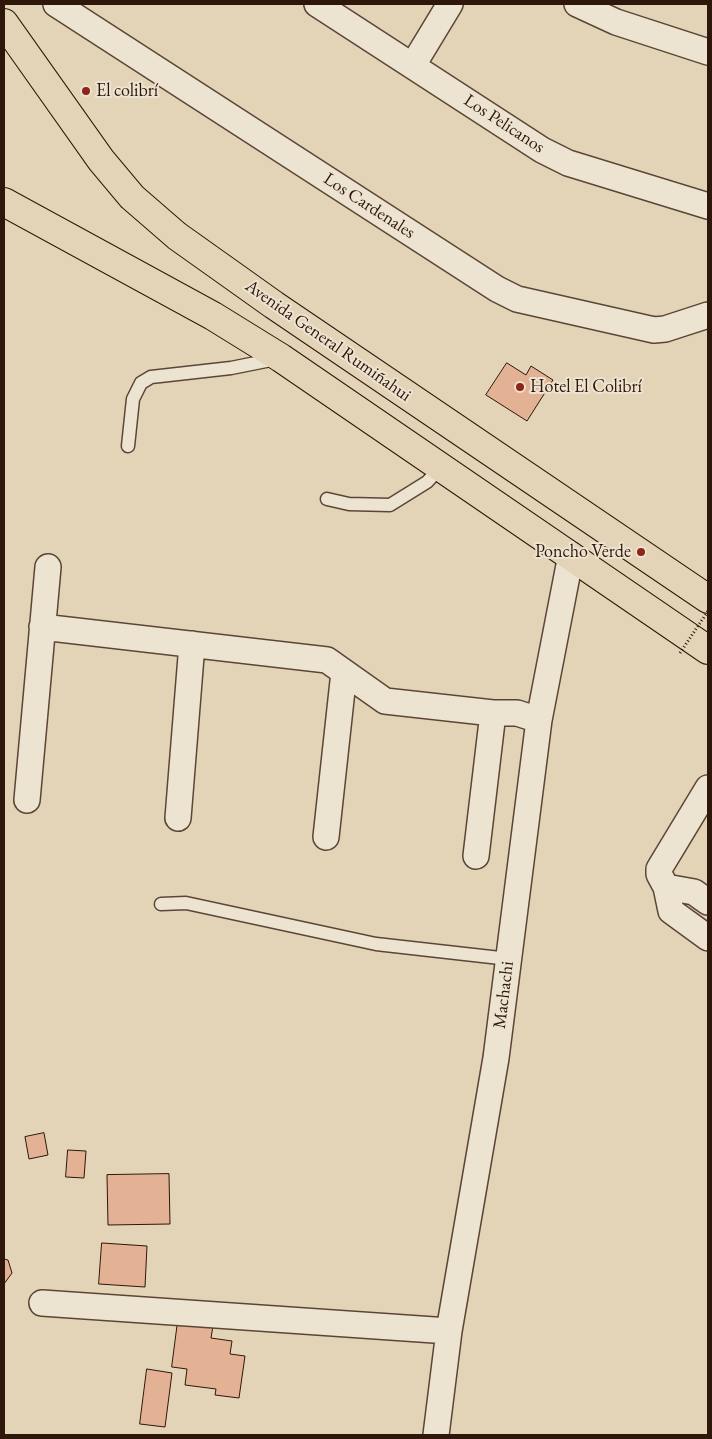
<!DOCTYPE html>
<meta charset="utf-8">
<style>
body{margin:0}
#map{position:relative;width:712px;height:1439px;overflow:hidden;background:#e3d4b8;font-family:"EB Garamond",serif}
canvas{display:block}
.frame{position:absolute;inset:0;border:5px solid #2e160a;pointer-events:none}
</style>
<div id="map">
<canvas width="712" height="1439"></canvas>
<div class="frame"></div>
</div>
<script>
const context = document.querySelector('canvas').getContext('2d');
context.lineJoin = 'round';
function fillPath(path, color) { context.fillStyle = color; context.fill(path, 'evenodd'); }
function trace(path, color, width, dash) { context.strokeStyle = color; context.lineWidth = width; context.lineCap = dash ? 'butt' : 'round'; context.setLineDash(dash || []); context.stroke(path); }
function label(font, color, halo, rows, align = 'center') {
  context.font = font + ' "EB Garamond",serif'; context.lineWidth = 4; context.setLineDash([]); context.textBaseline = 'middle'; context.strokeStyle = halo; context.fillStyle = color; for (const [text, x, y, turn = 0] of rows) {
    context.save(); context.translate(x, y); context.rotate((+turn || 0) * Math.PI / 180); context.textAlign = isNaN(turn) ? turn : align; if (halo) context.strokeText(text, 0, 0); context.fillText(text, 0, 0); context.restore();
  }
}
const building = new Path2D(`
 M507 363 526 375 531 366 553 380 527 421 486 395Z
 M44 1133 48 1155 29 1159 25 1137Z
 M68 1150 86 1151 84 1178 66 1177Z
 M169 1174 170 1224 108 1225 107 1175Z
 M102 1243 147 1246 145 1287 99 1284Z
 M4 1259 8 1260 12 1273 4 1284Z
 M178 1321 213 1326 211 1338 232 1341 230 1354 245 1356 239 1398 215 1395 216 1389 185 1385 187 1369 172 1367Z
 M147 1369 172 1373 165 1427 140 1424Z`);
fillPath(building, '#e3b193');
trace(building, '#2e160a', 1);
const service = new Path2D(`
 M128 446 133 399 141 383 151 377 231 368 276 359
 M327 499 349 504 390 505 427 482 441 467
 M161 904 186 903 376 944 509 959`);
const minor = new Path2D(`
 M56 4 497 289 517 299 654 330 665 329 708 315
 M317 4 542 150 568 163 708 206
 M577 4 616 22 708 52
 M413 65 450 4
 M42 627 327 660 385 701 493 713H517L539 720
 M708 788 659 869V874L666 887 671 911 708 938
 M27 800 48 567
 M178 818 192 644
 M326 837 344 672
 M476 856 493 713
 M666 887 694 892 708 902
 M42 1303 449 1331
 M436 1435 449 1331 496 1058 539 720 571 555`);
const trunk = new Path2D(`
 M4 23 101 160 132 197 177 236 274 305 708 599
 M4 202 213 316 281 358 708 650`);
trace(service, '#5b4636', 15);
trace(minor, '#5b4636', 28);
trace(trunk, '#2e160a', 30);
trace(service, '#ede3d1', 12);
trace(minor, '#ede3d1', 25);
trace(trunk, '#e3d4b8', 28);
trace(new Path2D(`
 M680 653 708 611`), '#2e160a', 3, [1, 2.5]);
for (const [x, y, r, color] of [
 [86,91,5,"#8f2418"],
 [520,387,5,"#8f2418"],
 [641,552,5,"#8f2418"]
]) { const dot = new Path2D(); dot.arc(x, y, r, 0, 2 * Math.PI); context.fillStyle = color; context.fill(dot); trace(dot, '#ede3d1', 2); }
label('18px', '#2e160a', '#ede3d1', [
 ["El colibrí",96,91],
 ["Hotel El Colibrí",530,387],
 ["Poncho Verde",631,552,"right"]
], 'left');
label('18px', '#2e160a', '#ede3d1', [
 ["Los Pelicanos",504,124,33],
 ["Los Cardenales",369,206,33],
 ["Avenida General Rumiñahui",328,341,35],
 ["Machachi",504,995,-83]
]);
</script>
